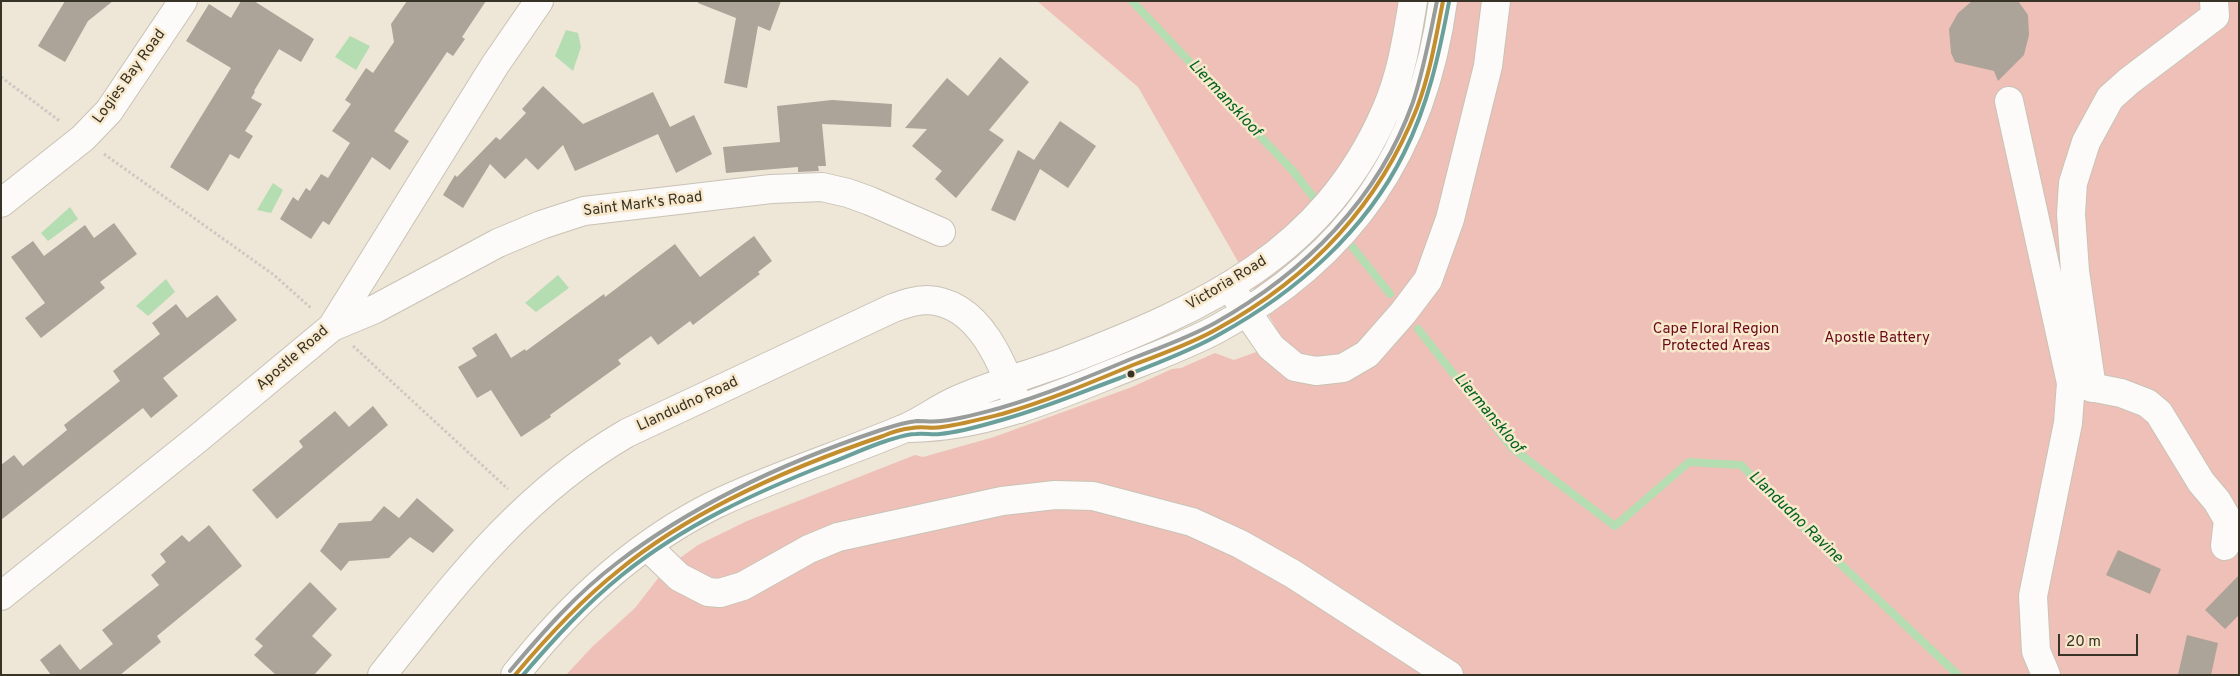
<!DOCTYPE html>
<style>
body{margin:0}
#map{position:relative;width:2240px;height:676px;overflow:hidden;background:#eee6d6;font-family:Overpass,sans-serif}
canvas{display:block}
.frame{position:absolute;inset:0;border:2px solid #383327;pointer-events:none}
.scale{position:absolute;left:2058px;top:634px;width:80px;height:22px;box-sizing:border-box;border:2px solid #383327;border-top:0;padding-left:6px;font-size:15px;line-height:18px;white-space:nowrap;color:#383327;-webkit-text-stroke:4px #f9e9cc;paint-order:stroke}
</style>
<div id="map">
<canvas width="2240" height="676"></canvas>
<div class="frame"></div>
<div class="scale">20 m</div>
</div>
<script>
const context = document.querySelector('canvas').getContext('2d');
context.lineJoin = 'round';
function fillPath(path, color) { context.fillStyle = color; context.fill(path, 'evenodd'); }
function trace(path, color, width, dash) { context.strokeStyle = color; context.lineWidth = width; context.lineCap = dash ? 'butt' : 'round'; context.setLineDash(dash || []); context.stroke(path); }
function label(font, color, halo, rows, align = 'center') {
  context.font = font + ' Overpass,sans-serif'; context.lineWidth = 5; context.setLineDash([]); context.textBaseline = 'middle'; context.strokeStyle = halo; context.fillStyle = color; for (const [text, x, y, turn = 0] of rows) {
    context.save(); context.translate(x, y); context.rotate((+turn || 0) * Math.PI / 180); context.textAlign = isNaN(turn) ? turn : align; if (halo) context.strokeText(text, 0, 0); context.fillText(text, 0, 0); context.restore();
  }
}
fillPath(new Path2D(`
 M1037 1H2239V675H566L592 647 635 608 666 568 698 545 747 521 915 455 923 457 994 437 1132 387 1172 369 1181 368 1215 353 1234 360 1284 342 1138 87Z`), '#efc0b8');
fillPath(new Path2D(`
 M566 30 578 33 581 47 573 71 555 56Z
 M350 36 370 46 356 70 335 57Z
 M273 183 283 190 271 213 257 210Z
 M70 207 78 219 48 241 41 233Z
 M558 275 569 288 536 312 525 303Z
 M166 279 175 292 148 316 136 306Z`), '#b5ddb2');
trace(new Path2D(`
 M1132 1 1293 171 1314 198
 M1350 244 1390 294
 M1418 329 1512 448 1615 526 1689 462 1741 465 1833 557 1958 675`), '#b5ddb2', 8);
fillPath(new Path2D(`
 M65 1H113L88 21 65 62 38 46Z
 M241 1H254L314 39 301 62 279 49 254 91 255 92 251 98 262 104 245 131 253 136 239 159 230 154 208 191 170 167 231 68 186 41 209 4 231 18Z
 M407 1H486L462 37 465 39 453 56 447 52 394 131 409 141 390 170 372 157 329 225 323 221 311 239 280 219 293 197 298 201 306 188 310 191 321 174 328 178 350 143 332 131 351 104 345 100 366 68 373 73 394 42 391 24Z
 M698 1H781L770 31 758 26 747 88 724 83 736 18 698 3Z
 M1972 1H2018L2028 15 2029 35 2024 55 1998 81 1994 71 1955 62 1951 53 1949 29 1958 13Z
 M1000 57 1029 82 989 130 1004 140 956 198 935 179 942 171 912 146 927 129 905 128 947 78 968 96Z
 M543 86 583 124 653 92 670 127 694 115 712 154 676 173 658 134 575 171 563 145 538 170 526 158 505 179 490 164 463 208 443 195 455 175 457 177 496 137 500 140 526 113 522 109Z
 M832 100 892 104 891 127 822 124 826 166H818L819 171 798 172V167L726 173 723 147 780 142 777 106Z
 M1060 121 1096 146 1068 188 1040 169 1015 221 991 210 1018 150 1034 160Z
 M114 223 137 254 100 282 105 288 41 338 25 318 45 303 11 257 33 241 44 256 85 225 94 238Z
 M754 236 772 261 758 272 760 274 693 325 690 321 658 345 651 336 618 360 621 364 550 415 551 417 521 437 491 390 477 398 458 367 477 356 472 348 496 333 511 358 525 349 526 351 604 294 605 297 675 244 700 277Z
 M217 295 237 320 163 378 178 396 151 418 143 408 1 520V465L14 455 23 466 67 430 64 425 120 381 113 371 160 334 152 323 176 304 187 318Z
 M373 406 388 425 277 519 252 490 303 447 299 441 335 411 349 427Z
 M417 498 454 530 433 553 410 537 389 558 349 561 341 571 320 551 339 523 371 521 384 506 399 518Z
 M209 525 242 566 157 636 161 642 120 675H51L40 660 60 644 80 670 113 644 102 630 159 585 151 575 166 562 160 554 182 535 189 542Z
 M2118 550 2161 569 2150 594 2106 575Z
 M2239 575V615L2225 629 2205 610Z
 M310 582 337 609 312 636 332 655 314 675H276L254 655 263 646 255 639Z
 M2187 635 2218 643 2211 675H2178Z`), '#aca399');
const minor = new Path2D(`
 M2009 101 2071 383 2068 423 2033 596 2036 651 2046 675
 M1 203 83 138 109 111 183 1
 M1229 286 1271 347 1295 367 1316 371 1343 368 1367 354 1403 313 1428 280 1450 219 1488 66 1496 1
 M332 327 375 309 498 243 541 225 584 211 771 189 822 187 848 193 870 201 941 232
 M2075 384 2121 393 2147 403 2159 413 2201 482 2217 501 2228 520 2225 546
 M2092 388 2075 271 2071 214 2073 183 2086 142 2110 98 2129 81 2215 16 2214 1
 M648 547 679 577 708 592 720 593 743 586 809 549 838 537 1002 501 1055 495 1093 496 1192 522 1240 544 1293 574 1449 675
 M1 596 196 440 332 327 495 65 539 1
 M382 675C456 582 522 494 627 433L893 308C904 304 915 300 927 300 981 302 1004 367 1019 409`);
const major = new Path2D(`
 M910 428C979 427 1043 402 1106 376 1143 361 1181 348 1217 329 1350 257 1423 151 1443 1
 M515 675C569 606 637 543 716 504 777 475 841 455 903 429 921 422 937 409 955 401 990 385 1029 375 1066 361 1204 308 1324 254 1386 110 1401 76 1407 38 1413 1`);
trace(minor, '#c9c3b6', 30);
trace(major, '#c9c3b6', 30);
trace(new Path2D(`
 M1 77 61 122
 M104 154 274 275 311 308
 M353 346 508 489`), '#ccc9c3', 3, [2.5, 2.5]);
trace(minor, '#fcfbf9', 28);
trace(major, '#fcfbf9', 28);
trace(new Path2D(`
 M515 675C547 637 579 602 618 571 693 509 791 467 883 436 892 432 902 429 912 428 922 426 932 429 942 427 963 424 982 419 1002 414 1047 401 1090 383 1133 365 1161 354 1191 344 1217 329 1310 278 1378 207 1417 108 1430 74 1436 37 1443 1`), '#c38e2d', 4);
trace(new Path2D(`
 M523 675C554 639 585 605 622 575 684 525 756 492 830 463 849 456 867 447 886 441 896 438 906 434 916 434 924 433 932 435 940 434 962 432 984 425 1005 419 1044 408 1082 392 1120 378 1154 364 1189 352 1220 334 1296 292 1365 232 1404 153 1428 105 1439 55 1449 2`), '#6aa09b', 4);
trace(new Path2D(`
 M510 671C543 632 576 594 617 563 695 503 788 461 881 430 893 426 905 422 917 421 925 421 933 422 941 421 961 419 981 413 1000 408 1045 395 1088 377 1131 359 1159 348 1188 338 1215 323 1304 273 1379 199 1413 102 1424 69 1430 35 1437 1`), '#989c9b', 4);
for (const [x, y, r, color] of [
 [1131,374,4.5,"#383327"]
]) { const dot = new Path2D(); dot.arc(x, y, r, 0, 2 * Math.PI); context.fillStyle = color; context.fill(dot); trace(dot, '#f9e9cc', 2); }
label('15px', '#383327', '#f9e9cc', [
 ["Logies Bay Road",130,77,-54],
 ["Saint Mark's Road",643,205,-7],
 ["Victoria Road",1227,284,-31],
 ["Apostle Road",293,359,-41],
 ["Llandudno Road",688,405,-25]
]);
label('15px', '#6a091b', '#f9e9cc', [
 ["Cape Floral Region",1716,330],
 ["Protected Areas",1716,347],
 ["Apostle Battery",1877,339]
]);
label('italic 16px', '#016221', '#f9e9cc', [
 ["Liermanskloof",1224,99,47],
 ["Liermanskloof",1488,414,50],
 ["Llandudno Ravine",1795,518,44]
]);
</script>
